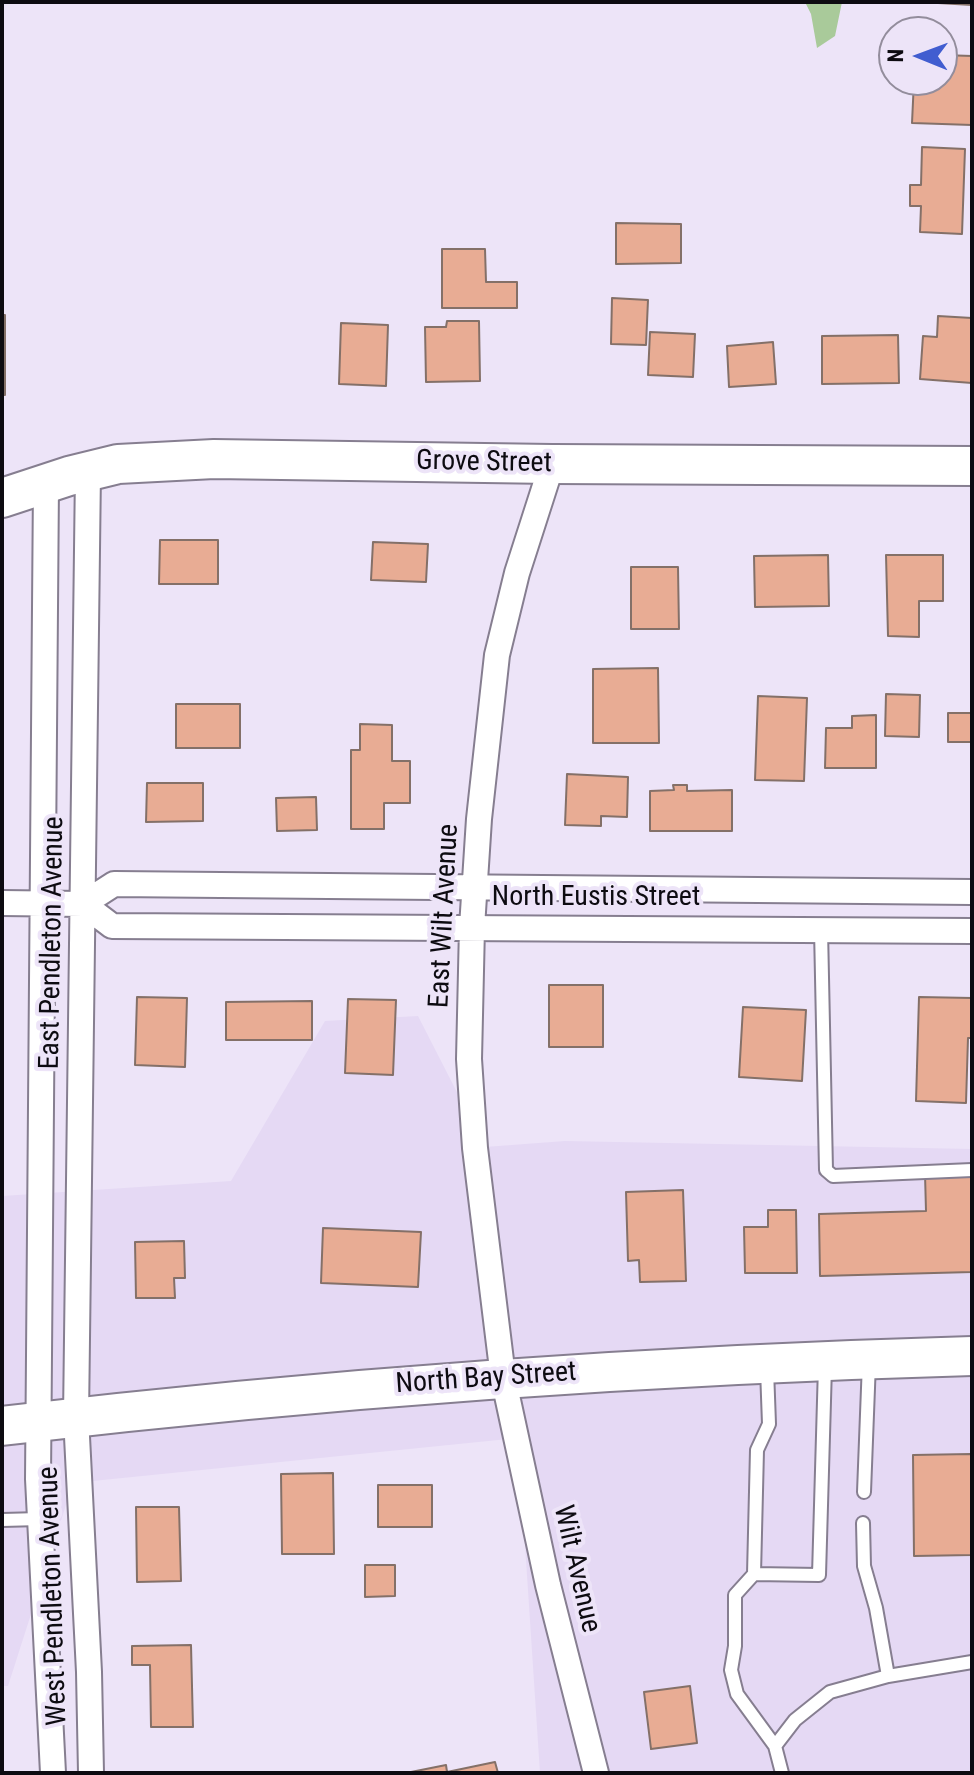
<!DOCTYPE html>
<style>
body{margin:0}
#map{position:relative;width:974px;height:1775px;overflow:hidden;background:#ede4f8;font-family:"Roboto Condensed",sans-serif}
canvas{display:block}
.frame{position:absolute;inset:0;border:4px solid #0d0b11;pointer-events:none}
.north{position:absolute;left:878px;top:16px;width:80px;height:80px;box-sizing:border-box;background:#ede4f8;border:2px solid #938d9c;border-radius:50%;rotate:271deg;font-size:22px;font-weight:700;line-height:32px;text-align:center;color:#0d0b11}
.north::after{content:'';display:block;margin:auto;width:28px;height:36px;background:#415dd0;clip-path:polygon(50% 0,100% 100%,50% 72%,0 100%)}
</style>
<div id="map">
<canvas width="974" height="1775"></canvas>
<div class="frame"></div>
<div class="north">N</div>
</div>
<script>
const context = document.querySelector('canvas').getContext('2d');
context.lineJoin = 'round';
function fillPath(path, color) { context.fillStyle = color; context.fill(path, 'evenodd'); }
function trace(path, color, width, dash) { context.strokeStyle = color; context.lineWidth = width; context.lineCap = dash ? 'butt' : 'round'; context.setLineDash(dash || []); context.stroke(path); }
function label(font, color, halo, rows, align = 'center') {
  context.font = font + ' "Roboto Condensed",sans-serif'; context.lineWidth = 8; context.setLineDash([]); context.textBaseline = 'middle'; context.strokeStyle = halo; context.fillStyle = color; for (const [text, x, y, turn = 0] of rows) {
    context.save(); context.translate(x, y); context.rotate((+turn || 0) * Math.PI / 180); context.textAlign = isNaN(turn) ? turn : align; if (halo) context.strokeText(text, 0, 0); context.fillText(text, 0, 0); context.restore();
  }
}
fillPath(new Path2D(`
 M418 1016 485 1147 565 1141 972 1149V1341L2 1410V1196L231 1181 325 1021Z
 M972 1371V1773H540L518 1438 73 1483 8 1686H2V1441L504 1392Z`), '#e5d9f4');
fillPath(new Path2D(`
 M805 2H842L835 36 817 48 811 14Z`), '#a9ca9a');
const building = new Path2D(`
 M921 2H972V5Z
 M942 55 972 56V125L912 123 914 80H942Z
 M922 147 965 149 962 234 920 232 921 206H910V185H921Z
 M616 223 681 224V263L616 264Z
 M442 249H485L486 282H517V308H442Z
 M612 298 648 300 646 345 611 344Z
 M2 315H5V395H2Z
 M938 316 972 318V383L920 379 923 336 937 337Z
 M447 321H479L480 381 426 382 425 327H446Z
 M341 323 388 325 386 386 339 384Z
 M650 332 695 334 693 377 648 375Z
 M898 335 899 383 822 384V336Z
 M773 342 776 384 729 387 727 346Z
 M160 540H218V584H159Z
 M373 542 428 544 426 582 371 580Z
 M828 555 829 606 755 607 754 556Z
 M886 555H943V601H919V637L888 636Z
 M631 567H678L679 629H631Z
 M658 668 659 743H593V669Z
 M886 694 920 695 919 737 885 736Z
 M758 696 807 698 804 781 755 780Z
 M176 704H240V748H176Z
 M948 713H972V742H948Z
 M876 715V768H825L826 728H852V716Z
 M360 724 392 725V761H410V803H384V829H351V750H360Z
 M567 774 628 777 627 817 601 816V826L565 825Z
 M147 783H203V821L146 822Z
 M673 785H687V791L732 790V831H650V791L674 790Z
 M316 797 317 830 277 831 276 798Z
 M549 985H603V1047H549Z
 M137 997 187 998 185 1067 135 1065Z
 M919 997 972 998V1038H968L966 1103 916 1101Z
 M348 999 396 1000 393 1075 345 1073Z
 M312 1001V1040H226V1002Z
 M743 1007 806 1010 802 1081 739 1077Z
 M972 1173V1272L820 1276 819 1214 926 1211 925 1174Z
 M683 1190 686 1281 640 1282 639 1260 628 1261 626 1192Z
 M768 1210H796L797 1273H745L744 1227H768Z
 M323 1228 421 1232 418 1287 321 1283Z
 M184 1241 185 1278H174L175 1298H136L135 1242Z
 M971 1454 972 1555 914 1556 913 1455Z
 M333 1473 334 1554H282L281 1474Z
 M378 1485H432V1527H378Z
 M136 1507H179L181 1581 137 1582Z
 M365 1565H395V1596L365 1597Z
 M191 1645 193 1727H151L150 1665H132V1646Z
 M690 1686 697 1743 651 1749 644 1692Z
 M495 1762 498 1773H406L446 1765 447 1772Z`);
fillPath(building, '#e8ac94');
trace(building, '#847068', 2);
const service = new Path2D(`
 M821 929 826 1170 833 1176 972 1170
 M767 1369 769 1424 757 1450 754 1574 819 1575 825 1366
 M864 1492 869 1362
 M2 1520 40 1519
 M863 1523 864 1566 876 1608 888 1676
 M754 1574 735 1595V1646L731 1670 737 1694 775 1746 782 1773
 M775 1746 795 1720 830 1692 888 1676 972 1662`);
const minor = new Path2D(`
 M552 464 517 573 497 655 479 819 472 927 469 1059 475 1148 503 1377 548 1585 596 1773
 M88 471 76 1417 89 1672 91 1773
 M46 483 38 1479 53 1773
 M2 903 83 904 114 884 972 892
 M83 904 112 926 972 931`);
const primary = new Path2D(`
 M2 498 69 476 118 464 214 459 552 464 972 466
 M2 1426C325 1388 647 1365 972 1356`);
trace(service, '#867e90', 16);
trace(minor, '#867e90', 28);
trace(primary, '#867e90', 42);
trace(service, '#fff', 12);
trace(minor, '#fff', 24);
trace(primary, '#fff', 38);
label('28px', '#0d0b11', '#ede4f8', [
 ["Grove Street",484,463,1],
 ["North Eustis Street",596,898],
 ["East Wilt Avenue",445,916,-87],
 ["East Pendleton Avenue",53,943,-89],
 ["North Bay Street",486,1379,-4],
 ["Wilt Avenue",576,1569,77],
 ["West Pendleton Avenue",54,1596,-92]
]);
</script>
